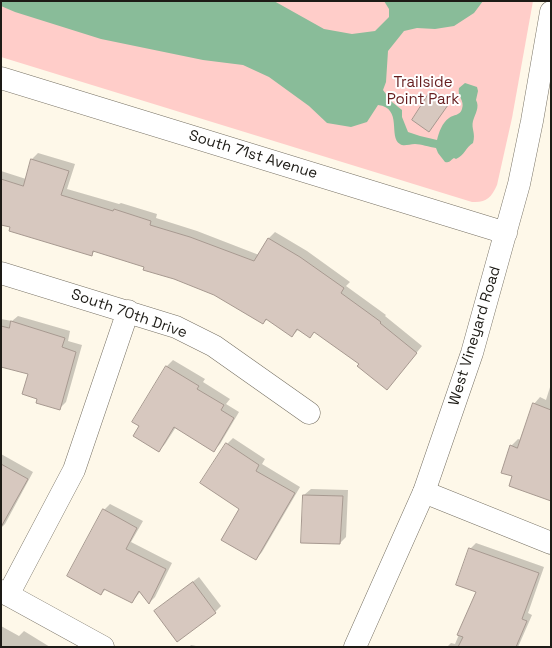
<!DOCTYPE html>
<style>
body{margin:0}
#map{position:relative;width:552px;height:648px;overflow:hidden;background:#fef8e9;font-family:"Space Grotesk",sans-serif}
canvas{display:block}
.frame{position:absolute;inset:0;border:2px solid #1d1b16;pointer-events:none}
</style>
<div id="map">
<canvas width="552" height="648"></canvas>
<div class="frame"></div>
</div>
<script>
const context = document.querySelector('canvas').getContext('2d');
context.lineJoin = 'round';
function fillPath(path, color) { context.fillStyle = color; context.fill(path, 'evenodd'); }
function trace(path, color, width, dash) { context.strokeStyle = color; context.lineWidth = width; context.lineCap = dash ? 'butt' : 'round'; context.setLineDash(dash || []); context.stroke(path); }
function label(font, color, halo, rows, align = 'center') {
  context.font = font + ' "Space Grotesk",sans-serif'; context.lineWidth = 4; context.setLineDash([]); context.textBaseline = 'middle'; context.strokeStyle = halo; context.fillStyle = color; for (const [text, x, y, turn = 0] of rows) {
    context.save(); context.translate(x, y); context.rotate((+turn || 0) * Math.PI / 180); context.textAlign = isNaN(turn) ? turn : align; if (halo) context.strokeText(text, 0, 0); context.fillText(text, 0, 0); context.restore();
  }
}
fillPath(new Path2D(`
 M1 1H533L512 118 497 185C491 198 486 203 472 202L1 57Z`), '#ffcdc9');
fillPath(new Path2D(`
 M1 1H274L324 29 352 34 375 31 389 17V9L384 1H483L474 13 454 26 435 29 417 28 404 31 388 51 386 82 383 90 392 102 402 110V117L408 132 420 136 437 140C439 132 442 123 449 118 454 114 460 116 462 109 465 100 457 97 459 88L465 83 477 87 478 91 476 100C480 107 475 114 473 121 471 129 476 133 473 143 466 147 464 156 456 159L454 158C450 160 451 163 445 162L438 153 436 148C429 147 421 144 415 144 409 144 404 147 400 144 388 137 403 108 378 105L367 122 351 127 327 123 309 106 269 77 243 65 203 60 101 39 15 12 1 6Z`), '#89bc99');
fillPath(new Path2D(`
 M434 90 450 101 429 131 413 119Z
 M38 153 75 164 67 189 119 204 121 203 157 214 156 218 197 231 259 255 269 238 275 232 307 251 350 282 346 286 386 315 385 316 422 346 387 389 360 364 315 331 310 337 298 330 292 336 268 319 263 323 215 294 145 266 95 251 91 255 1 224V171L26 179 32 159Z
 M18 316 70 331 68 341 82 345 66 402 59 409 39 398 30 373 1 366V319L12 321Z
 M173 360 205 379 203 382 230 399 226 404 239 412 220 444 214 450 176 427 165 444 159 451 140 426 133 422 167 366Z
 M551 384V500L514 476 511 446 518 439 521 440 534 404 540 397 546 400Z
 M233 438 265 459 262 464 300 487 262 552 256 559 240 509 227 444Z
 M1 454 33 472 5 524 1 528Z
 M311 489 348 490 346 537 340 543 304 495Z
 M110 504 143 521 131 542 172 563 155 597 149 603 140 592 132 602 106 589 101 594 104 510Z
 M476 543 544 567 528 613 532 615 518 647H447L451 643 455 644 477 592 470 549Z
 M199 577 221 606 215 612 155 611 162 605Z
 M1 626 19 636 24 631 50 647H1Z
 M191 645 201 647H189Z`), '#0003');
const building = new Path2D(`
 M430 92 448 105 429 132 412 120Z
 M31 159 69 171 61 195 113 211 114 209 151 221 150 225 190 237 254 261 268 238 300 257 344 288 341 293 381 322 380 323 417 353 387 390 357 366 359 364 314 332 310 338 297 329 292 337 266 319 263 324 214 295 174 279 143 270 144 267 93 251 92 256 9 231 10 227 1 225V179L23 186Z
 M11 321 65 338 62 347 76 352 60 410 36 403 37 399 22 394 28 374 1 367V326L9 328Z
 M166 366 199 386 197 389 224 405 221 410 234 418 214 452 174 427 159 452 133 436 139 426 132 422Z
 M533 403 551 410V501L509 486 512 476 501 473 510 445 517 448Z
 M226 443 259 465 256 471 295 493 256 560 221 540 239 509 200 483Z
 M1 464 28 479 1 527Z
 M303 495 343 496 340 544 301 543Z
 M103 509 137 528 126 549 166 569 149 604 139 591 132 603 104 589 101 595 67 576Z
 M469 548 539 573 522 619 527 621 516 647H458L463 637 457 635 476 592 456 585Z
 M193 582 216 613 177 642 154 611Z`);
fillPath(building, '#d7c8bf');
trace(building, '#a79990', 1);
const minor = new Path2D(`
 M1 273 176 327 214 346 309 413
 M424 492 551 543
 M1 591 103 647
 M8 595 74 470 128 311`);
const tertiary = new Path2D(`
 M1 78 506 233
 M355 647 424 492 472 353 519 184 532 121 551 12`);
trace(minor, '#777164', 23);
trace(tertiary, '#777164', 23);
trace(minor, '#fff', 22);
trace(tertiary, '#fff', 22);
label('15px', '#661e1f', '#fff', [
 ["Trailside",423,83],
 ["Point Park",423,100]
]);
label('15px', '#1d1b16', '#fff', [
 ["South 71st Avenue",253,155,17],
 ["South 70th Drive",129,314,19],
 ["West Vineyard Road",475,336,-73]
]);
</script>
